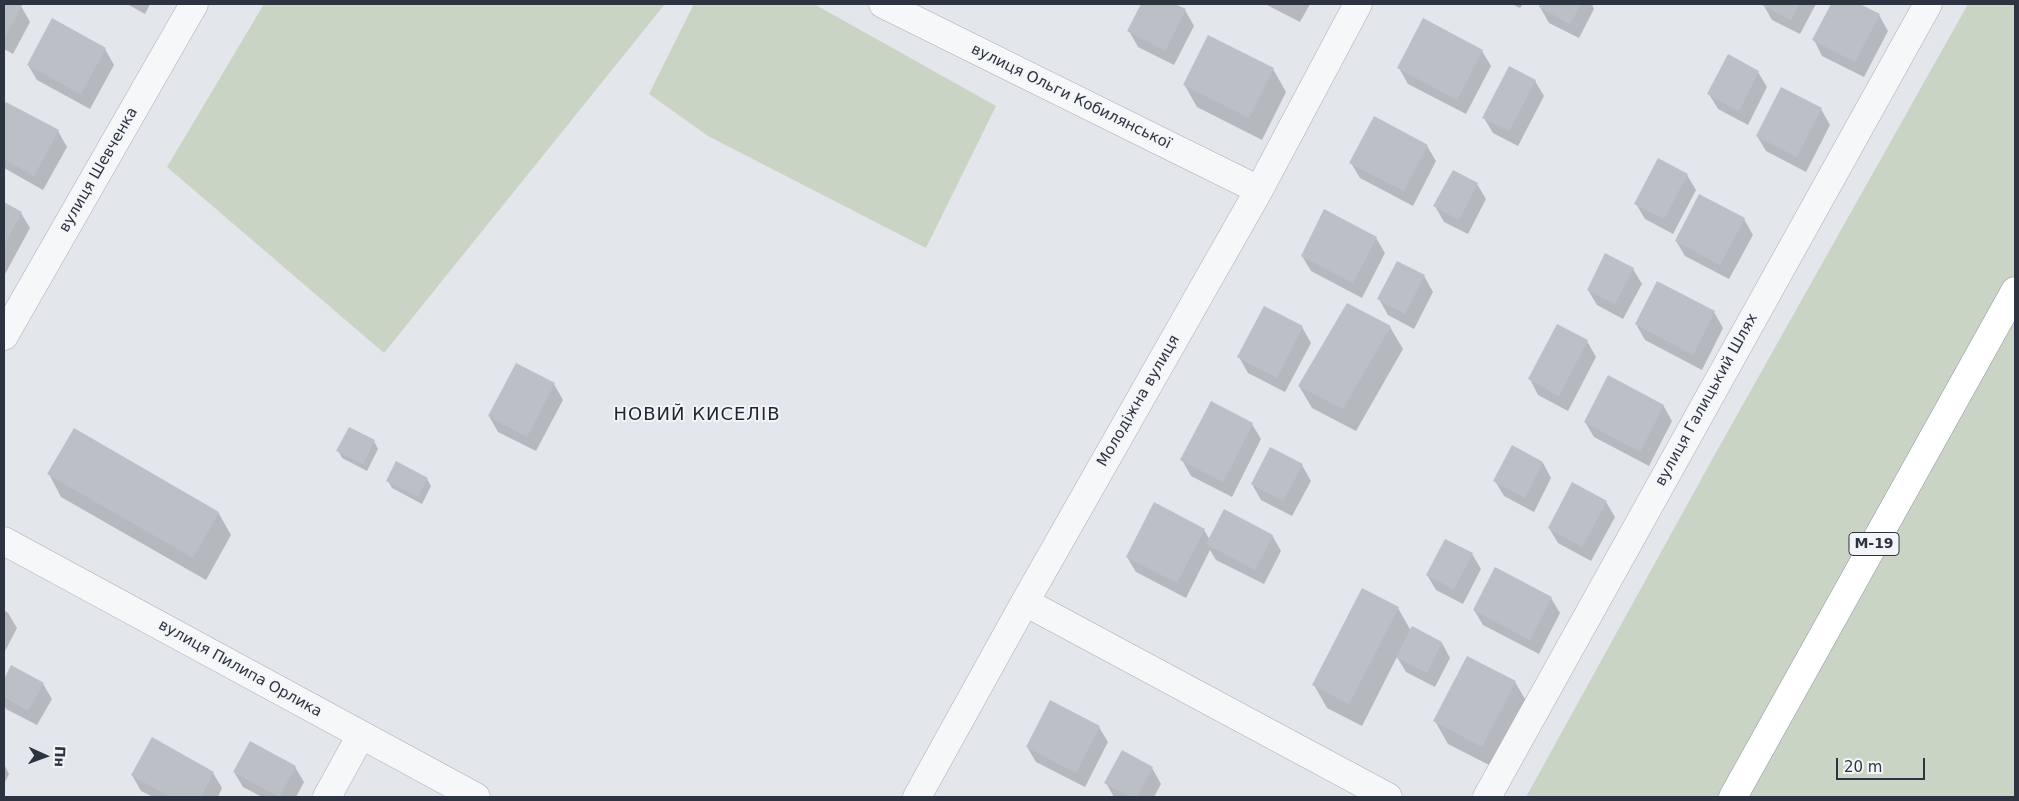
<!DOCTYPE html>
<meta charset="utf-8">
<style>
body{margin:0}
#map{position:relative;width:2019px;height:801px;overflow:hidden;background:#e3e6eb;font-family:"DejaVu Sans",sans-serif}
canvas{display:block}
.frame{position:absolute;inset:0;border:5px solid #2c3442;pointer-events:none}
.north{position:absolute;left:20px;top:731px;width:50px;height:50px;-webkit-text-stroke:4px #f3f5f8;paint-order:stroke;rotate:92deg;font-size:14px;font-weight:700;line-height:20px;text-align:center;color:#2c3442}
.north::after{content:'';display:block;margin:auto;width:18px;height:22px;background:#2c3442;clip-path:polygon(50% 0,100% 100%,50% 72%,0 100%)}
.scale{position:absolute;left:1836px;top:758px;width:89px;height:22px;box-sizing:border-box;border:2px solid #2c3442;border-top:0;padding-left:6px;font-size:15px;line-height:18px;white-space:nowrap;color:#2c3442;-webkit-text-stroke:4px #f3f5f8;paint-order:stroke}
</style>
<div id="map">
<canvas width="2019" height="801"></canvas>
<div class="frame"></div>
<div class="north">Пн</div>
<div class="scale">20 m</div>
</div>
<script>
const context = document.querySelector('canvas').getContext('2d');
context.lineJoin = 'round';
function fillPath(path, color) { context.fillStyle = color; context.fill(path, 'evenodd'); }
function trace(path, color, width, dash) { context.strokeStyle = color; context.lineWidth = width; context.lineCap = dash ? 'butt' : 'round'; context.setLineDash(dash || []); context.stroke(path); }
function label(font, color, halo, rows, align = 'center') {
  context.font = font + ' "DejaVu Sans",sans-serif'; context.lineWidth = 4; context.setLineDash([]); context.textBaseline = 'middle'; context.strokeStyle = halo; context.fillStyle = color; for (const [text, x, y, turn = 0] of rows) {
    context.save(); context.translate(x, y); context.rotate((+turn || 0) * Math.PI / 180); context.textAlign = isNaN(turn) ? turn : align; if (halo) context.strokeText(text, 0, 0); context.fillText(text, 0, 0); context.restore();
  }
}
fillPath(new Path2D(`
 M264 4H665L384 353 167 167Z
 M694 4H814L996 106 926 248 708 136 649 94Z
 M1968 4H2015V797H1526L1714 456Z`), '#c9d4c5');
fillPath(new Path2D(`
 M4 4H17L21 6 30 22 13 54 4 49Z
 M127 4H150L145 14Z
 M1143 4H1172L1185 10 1194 26 1174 65 1138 47 1129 31Z
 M1265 4H1310L1300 22Z
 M1512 4H1523L1520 8Z
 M1542 4H1592L1594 9 1579 38 1549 23 1540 7Z
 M1763 4H1816L1800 34 1772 20Z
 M1833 4H1857L1879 15 1888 31 1864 77 1822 56 1814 40Z
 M53 20 105 49 114 65 90 109 37 80 28 65Z
 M1482 51 1491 66 1466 114 1408 84 1399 68Z
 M1273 69 1286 92 1262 140 1197 107 1184 84Z
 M1758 72 1767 87 1748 125 1718 109 1709 94Z
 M1535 81 1544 96 1518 146 1493 133 1484 118Z
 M6 103 58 131 67 147 43 190 4 168V108Z
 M1821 109 1830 125 1806 172 1766 151 1757 136Z
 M1427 146 1436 161 1413 206 1360 178 1351 163Z
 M1687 175 1696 190 1673 234 1645 219 1636 204Z
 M1477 184 1486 199 1468 234 1444 222 1435 206Z
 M4 204 21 213 30 228 4 276Z
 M1744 219 1753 235 1729 279 1685 256 1676 241Z
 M1376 238 1385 253 1362 298 1311 271 1302 256Z
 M1633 269 1642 284 1623 319 1597 305 1588 290Z
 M1424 276 1433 292 1414 329 1388 315 1379 299Z
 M1657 283 1714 312 1723 328 1702 370 1645 340 1636 324Z
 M1302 327 1311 343 1285 392 1248 373 1239 357Z
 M1390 327 1403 349 1356 431 1312 408 1299 386Z
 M1587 341 1596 357 1568 411 1538 395 1530 379Z
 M554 384 563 400 536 451 498 432 489 416Z
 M1663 405 1672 421 1649 466 1594 437 1585 422Z
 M1252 424 1261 439 1232 497 1191 476 1182 460Z
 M374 441 378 449 367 471 342 458 338 450Z
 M1543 463 1551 478 1534 512 1504 496 1495 481Z
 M1302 465 1311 481 1292 516 1261 500 1252 484Z
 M49 474 218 512 231 535 206 580 61 497Z
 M427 479 431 486 422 504 392 488 388 481Z
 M1606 502 1615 517 1591 561 1558 543 1549 528Z
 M1204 530 1210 540 1272 535 1281 551 1264 584 1216 560 1210 550 1186 598 1136 572 1127 557Z
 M1472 554 1481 569 1463 604 1436 590 1427 575Z
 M1551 598 1560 613 1539 654 1483 625 1474 610Z
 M1398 608 1411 631 1442 643 1450 658 1435 687 1406 672 1397 657 1362 726 1327 708 1314 685Z
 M4 610 8 613 17 628 4 653Z
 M12 667 43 684 52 699 37 725 6 709 4 704V682Z
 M1515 682 1528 704 1495 768 1448 744 1435 721Z
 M1099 727 1108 742 1085 787 1036 762 1027 747Z
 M4 764 9 774 4 784Z
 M295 767 304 782 296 797H262L243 787 234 772Z
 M1152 768 1161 784 1154 797H1114L1106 783Z
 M213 773 222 788 218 797H153L141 791 132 775Z`), '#0003');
fillPath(new Path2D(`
 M4 4 22 5 4 39Z
 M1141 4H1175L1186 9 1165 51 1127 31Z
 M1540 4H1581L1570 24 1539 7Z
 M1760 4H1799L1791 20Z
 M1831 4H1860L1880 14 1855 62 1812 40Z
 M52 18 106 48 81 94 27 65Z
 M1423 18 1483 50 1457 100 1397 68Z
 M1208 35 1274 68 1249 118 1183 85Z
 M1728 54 1759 71 1739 111 1707 94Z
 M1509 66 1536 80 1509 131 1482 118Z
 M1781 87 1822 108 1797 157 1756 136Z
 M6 102 59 130 34 176 4 159V105Z
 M1374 116 1428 145 1404 191 1349 163Z
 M1658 158 1688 174 1664 219 1634 204Z
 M1453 170 1478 183 1459 220 1433 206Z
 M1699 194 1745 218 1720 265 1675 241Z
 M4 202 22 212 4 245Z
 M1324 209 1377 237 1353 283 1301 256Z
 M1605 253 1634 268 1615 304 1587 290Z
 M1397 261 1425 275 1405 314 1377 299Z
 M1657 281 1715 311 1693 355 1635 324Z
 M1347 303 1391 326 1343 409 1298 386Z
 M1264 306 1303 326 1277 378 1237 357Z
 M1557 324 1588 340 1559 396 1528 379Z
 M516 363 555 383 527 437 488 416Z
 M1608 375 1664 405 1640 452 1584 422Z
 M1211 401 1253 423 1223 482 1180 460Z
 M349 427 375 440 363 464 336 451Z
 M74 428 219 512 193 558 47 474Z
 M1512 445 1543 462 1525 498 1493 481Z
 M1270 447 1303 464 1283 501 1251 484Z
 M396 461 428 478 418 497 386 481Z
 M1572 482 1607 501 1582 547 1548 528Z
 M1154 502 1205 529 1177 583 1126 557Z
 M1224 509 1273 535 1255 570 1206 544Z
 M1445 539 1473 553 1454 589 1426 575Z
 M1495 567 1552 597 1530 640 1473 610Z
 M1362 588 1399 607 1349 704 1312 685Z
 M1412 626 1442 642 1427 673 1396 657Z
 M1467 656 1516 681 1482 747 1433 721Z
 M11 665 44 683 28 711 4 697V679Z
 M1050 700 1100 726 1076 773 1026 747Z
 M152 737 214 772 201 797H170L131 775Z
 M250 741 296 766 279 797 233 772Z
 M1122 750 1153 767 1137 797H1130L1104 783Z`), '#bbc0c7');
const street = new Path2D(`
 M883 4 1259 190
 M4 336 194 4
 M4 541 476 797
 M1025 602 1388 797
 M327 797 361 735
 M917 797 1025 602 1259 190 1358 4
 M1487 797 1928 4`);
const highway = new Path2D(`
 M1733 797 2015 291`);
trace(street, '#a8adb5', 29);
trace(highway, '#8b94a1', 29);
trace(street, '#f6f7f9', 28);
trace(highway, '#fff', 28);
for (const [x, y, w] of [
 [1874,544,50]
]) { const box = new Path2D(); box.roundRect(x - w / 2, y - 11.5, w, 23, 4); context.fillStyle = '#f3f5f8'; context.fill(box); trace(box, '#2c3442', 1); }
label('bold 14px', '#2c3442', null, [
 ["М-19",1874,544]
]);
label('15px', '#2c3442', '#f3f5f8', [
 ["вулиця Ольги Кобилянської",1071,97,26],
 ["вулиця Шевченка",99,170,-60],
 ["вулиця Галицький Шлях",1707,400,-61],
 ["Молодіжна вулиця",1139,401,-60],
 ["вулиця Пилипа Орлика",240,669,29]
]);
context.letterSpacing = '1px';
label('18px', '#1e2533', '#f3f5f8', [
 ["НОВИЙ КИСЕЛІВ",697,415]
]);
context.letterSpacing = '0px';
</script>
